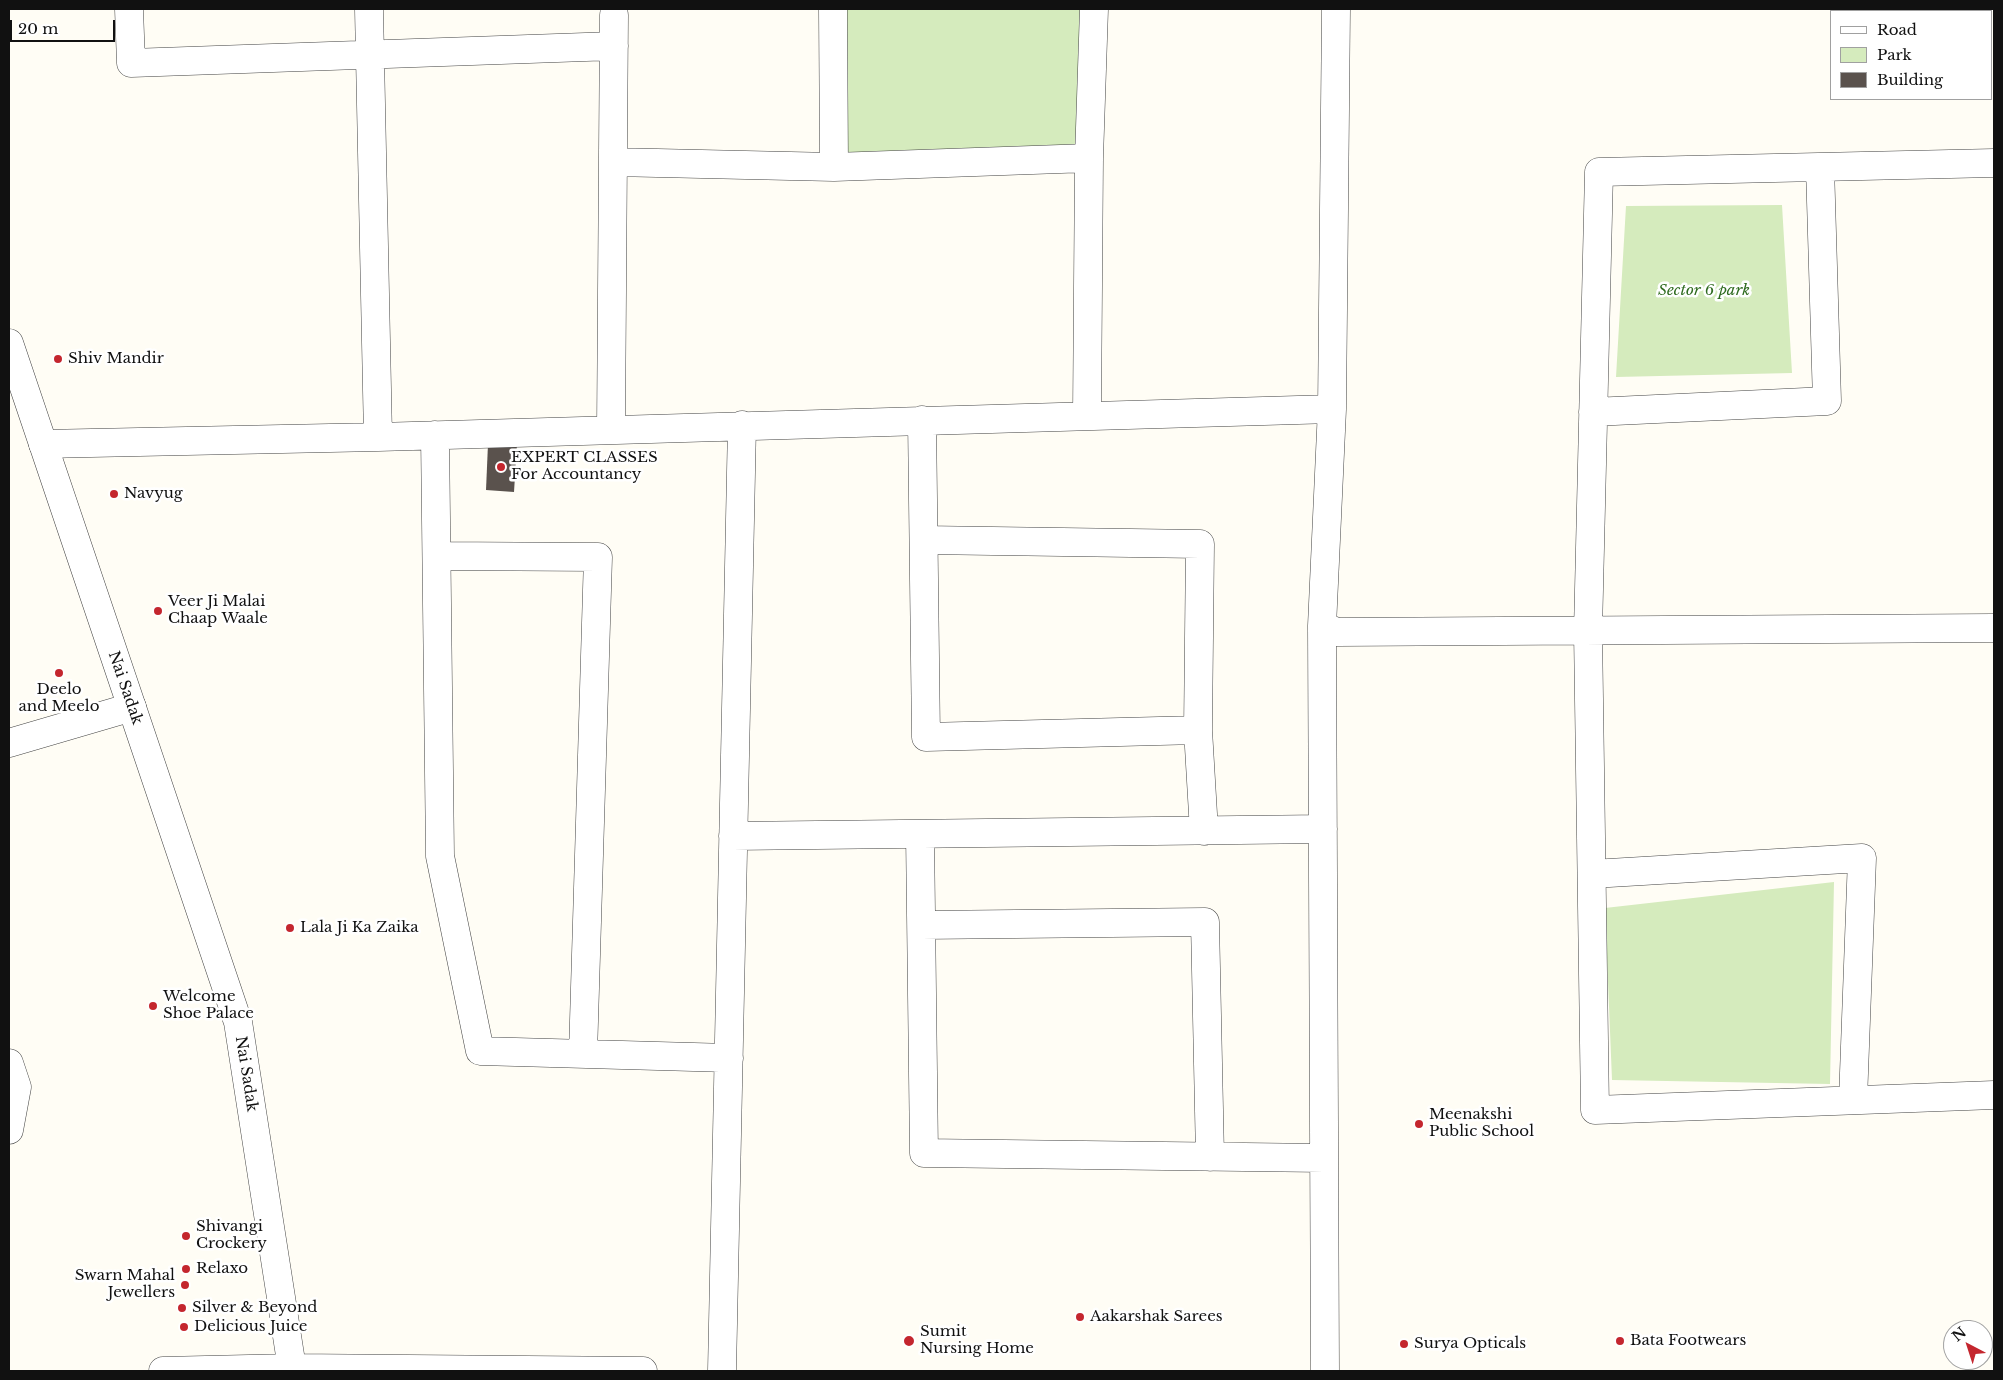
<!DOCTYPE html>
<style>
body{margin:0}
#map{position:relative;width:2003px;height:1380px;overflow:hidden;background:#fffdf5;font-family:"Libre Baskerville",serif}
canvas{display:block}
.frame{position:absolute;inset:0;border:10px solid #111;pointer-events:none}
.legend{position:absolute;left:1830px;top:10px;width:162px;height:90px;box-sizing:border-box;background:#fff;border:1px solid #a0a0a0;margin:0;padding:6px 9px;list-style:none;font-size:15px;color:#111}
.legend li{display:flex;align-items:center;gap:10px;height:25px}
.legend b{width:25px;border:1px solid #a0a0a0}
.north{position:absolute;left:1943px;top:1320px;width:50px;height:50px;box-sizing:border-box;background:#fff;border:1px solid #a0a0a0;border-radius:50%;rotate:320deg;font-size:14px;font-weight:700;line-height:20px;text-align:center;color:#111}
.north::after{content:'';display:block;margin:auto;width:18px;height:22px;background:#c4262e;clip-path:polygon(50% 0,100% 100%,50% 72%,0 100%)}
.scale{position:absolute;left:10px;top:20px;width:105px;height:22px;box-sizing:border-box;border:2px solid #111;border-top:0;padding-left:6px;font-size:15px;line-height:18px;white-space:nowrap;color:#111;-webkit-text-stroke:4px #fff;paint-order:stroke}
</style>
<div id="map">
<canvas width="2003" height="1380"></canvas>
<div class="frame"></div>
<ul class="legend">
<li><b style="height:6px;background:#fff"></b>Road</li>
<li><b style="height:14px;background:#d5ebbd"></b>Park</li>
<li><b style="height:14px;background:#5a524d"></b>Building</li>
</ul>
<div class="north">N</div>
<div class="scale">20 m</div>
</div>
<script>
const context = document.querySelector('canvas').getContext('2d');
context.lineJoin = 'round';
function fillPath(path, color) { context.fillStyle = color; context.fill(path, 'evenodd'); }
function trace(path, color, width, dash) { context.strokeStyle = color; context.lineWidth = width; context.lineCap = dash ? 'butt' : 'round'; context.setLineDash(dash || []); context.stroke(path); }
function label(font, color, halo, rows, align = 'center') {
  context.font = font + ' "Libre Baskerville",serif'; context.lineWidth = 5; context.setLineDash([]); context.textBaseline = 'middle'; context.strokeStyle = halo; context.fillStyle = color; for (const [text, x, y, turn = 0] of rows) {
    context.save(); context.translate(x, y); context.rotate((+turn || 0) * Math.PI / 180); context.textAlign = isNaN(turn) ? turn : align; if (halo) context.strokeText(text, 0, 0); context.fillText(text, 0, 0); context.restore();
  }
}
fillPath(new Path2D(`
 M833 9H1094L1089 158 834 167Z
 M1782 205 1792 373 1616 377 1626 206Z
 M1834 882 1830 1084 1612 1080 1605 908Z`), '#d5ebbd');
fillPath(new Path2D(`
 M488 444H517L514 492 486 490Z`), '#5a524d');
const minor = new Path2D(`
 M129 9 131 63 614 46
 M369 9 378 437
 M833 9 834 167 1089 158
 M613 162 834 167
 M1994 163 1599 172 1588 631 1595 1110 1994 1095
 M1593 412 1827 401 1820 167
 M1087 415 1089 158 1094 9
 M922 420 926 737 1198 730 1204 831
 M611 429 614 15
 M435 435 440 856 480 1051 729 1058
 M43 444 378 437 1332 409
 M924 540 1200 544 1198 730
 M437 556 598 557 583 1054
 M1322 626 1337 632 1994 628
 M9 743 132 707
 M920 834 924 1153 1324 1158
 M733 836 1323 829
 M1592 874 1862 858 1853 1100
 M922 925 1205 922 1210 1157
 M9 1063 17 1087 9 1130
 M722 1371 742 425
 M1325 1371 1322 626 1332 409 1336 9`);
const tertiary = new Path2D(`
 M9 343 238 1022 292 1368 643 1371
 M163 1371 292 1368`);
trace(minor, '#444', 29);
trace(tertiary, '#444', 29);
trace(minor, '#fff', 28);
trace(tertiary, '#fff', 28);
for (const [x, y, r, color] of [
 [58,359,5,"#c4262e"],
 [501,467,5,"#c4262e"],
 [114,494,5,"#c4262e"],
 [158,611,5,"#c4262e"],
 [59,673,5,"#c4262e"],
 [290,928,5,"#c4262e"],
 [153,1006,5,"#c4262e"],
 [1419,1124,5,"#c4262e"],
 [186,1236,5,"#c4262e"],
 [186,1269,5,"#c4262e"],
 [185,1285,5,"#c4262e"],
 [182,1308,5,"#c4262e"],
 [1080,1317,5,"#c4262e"],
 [184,1327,5,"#c4262e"],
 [909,1341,6,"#c4262e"],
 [1620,1341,5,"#c4262e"],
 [1404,1344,5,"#c4262e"]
]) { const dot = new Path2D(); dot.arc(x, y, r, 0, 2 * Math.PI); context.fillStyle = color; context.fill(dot); trace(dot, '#fff', 2); }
label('italic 15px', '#2f6b1f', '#fff', [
 ["Sector 6 park",1704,291]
]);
label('15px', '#111', '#fff', [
 ["Shiv Mandir",68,359],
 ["EXPERT CLASSES",511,458],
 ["For Accountancy",511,475],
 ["Navyug",124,494],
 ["Veer Ji Malai",168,602],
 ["Chaap Waale",168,619],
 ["Deelo",59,690,"center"],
 ["and Meelo",59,707,"center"],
 ["Lala Ji Ka Zaika",300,928],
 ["Welcome",163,997],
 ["Shoe Palace",163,1014],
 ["Meenakshi",1429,1115],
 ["Public School",1429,1132],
 ["Shivangi",196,1227],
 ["Crockery",196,1244],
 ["Relaxo",196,1269],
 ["Swarn Mahal",175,1276,"right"],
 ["Jewellers",175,1293,"right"],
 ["Silver & Beyond",192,1308],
 ["Aakarshak Sarees",1090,1317],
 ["Delicious Juice",194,1327],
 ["Sumit",920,1332],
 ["Nursing Home",920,1349],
 ["Bata Footwears",1630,1341],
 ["Surya Opticals",1414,1344]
], 'left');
label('15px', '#111', '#fff', [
 ["Nai Sadak",125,688,71],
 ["Nai Sadak",246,1074,81]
]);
</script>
